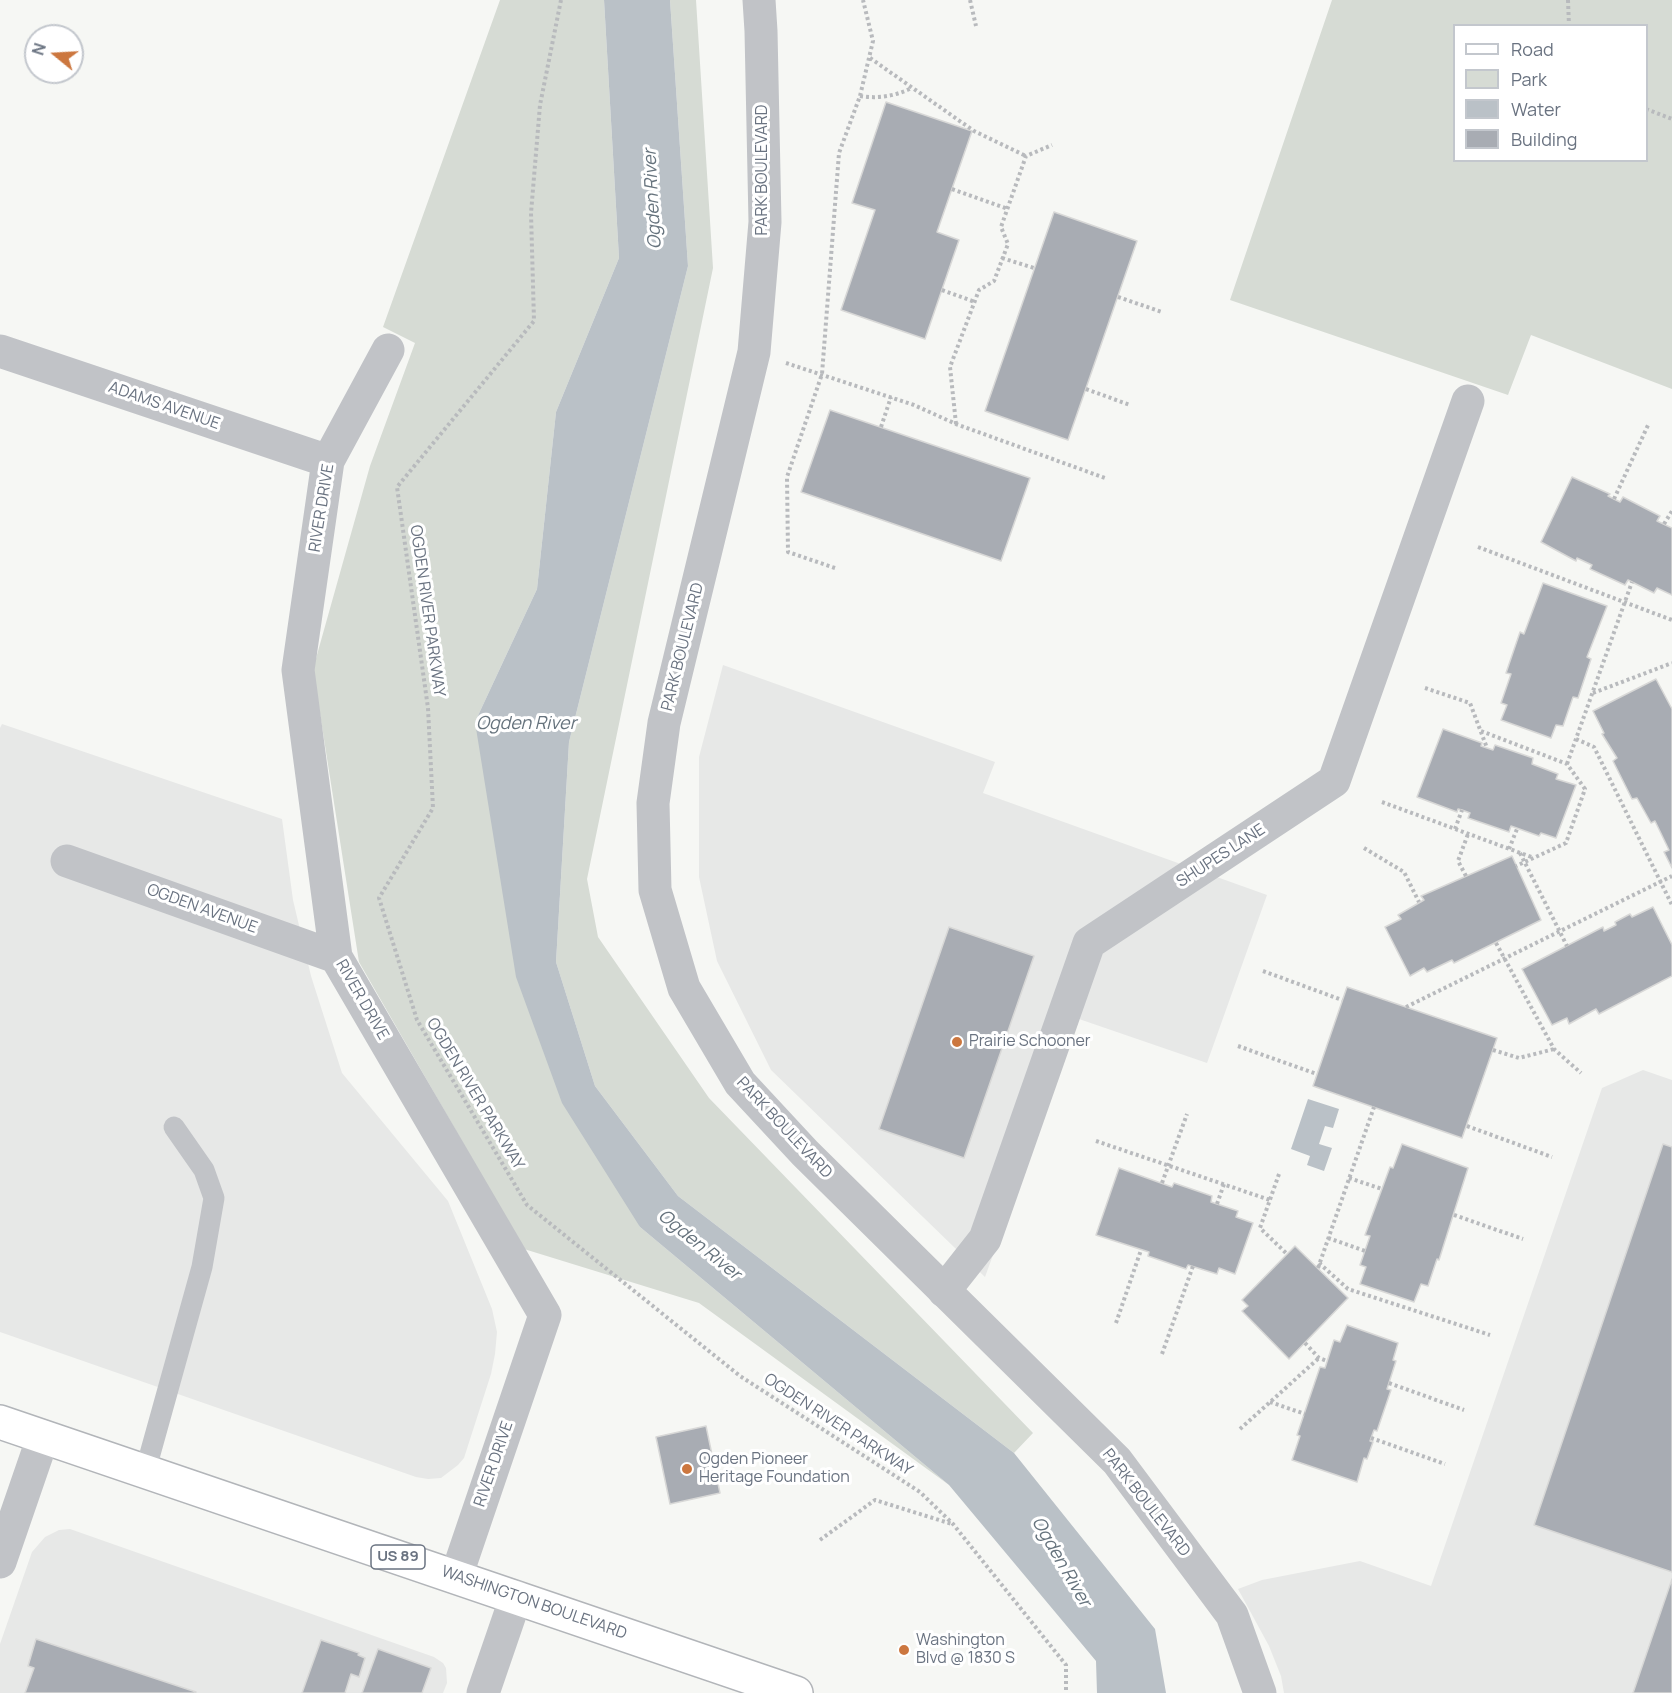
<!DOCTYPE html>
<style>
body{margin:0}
#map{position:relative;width:1672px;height:1693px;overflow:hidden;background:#f6f7f4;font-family:Manrope,sans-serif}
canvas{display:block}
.legend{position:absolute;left:1453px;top:24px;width:195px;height:138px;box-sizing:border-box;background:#fff;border:2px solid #c3c7cd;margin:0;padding:8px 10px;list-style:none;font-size:18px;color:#6a7381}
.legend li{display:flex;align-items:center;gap:12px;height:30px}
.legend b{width:30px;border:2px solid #c3c7cd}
.north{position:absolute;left:24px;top:24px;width:60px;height:60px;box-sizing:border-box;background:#fff;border:2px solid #c3c7cd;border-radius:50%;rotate:288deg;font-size:16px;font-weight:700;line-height:24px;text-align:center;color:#6a7381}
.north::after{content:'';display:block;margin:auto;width:21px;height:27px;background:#cc773f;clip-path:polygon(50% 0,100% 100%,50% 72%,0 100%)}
</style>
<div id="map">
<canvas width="1672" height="1693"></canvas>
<ul class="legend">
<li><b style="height:8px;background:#fff"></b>Road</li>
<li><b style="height:16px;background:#d6dbd4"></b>Park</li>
<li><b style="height:16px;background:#bac1c7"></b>Water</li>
<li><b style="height:16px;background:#a8acb3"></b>Building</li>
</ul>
<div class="north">N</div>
</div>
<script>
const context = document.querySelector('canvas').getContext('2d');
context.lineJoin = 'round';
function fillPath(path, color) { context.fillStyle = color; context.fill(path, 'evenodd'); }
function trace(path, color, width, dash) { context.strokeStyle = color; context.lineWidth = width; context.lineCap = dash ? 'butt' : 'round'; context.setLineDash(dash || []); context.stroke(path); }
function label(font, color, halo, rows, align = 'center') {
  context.font = font + ' Manrope,sans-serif'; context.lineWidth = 6; context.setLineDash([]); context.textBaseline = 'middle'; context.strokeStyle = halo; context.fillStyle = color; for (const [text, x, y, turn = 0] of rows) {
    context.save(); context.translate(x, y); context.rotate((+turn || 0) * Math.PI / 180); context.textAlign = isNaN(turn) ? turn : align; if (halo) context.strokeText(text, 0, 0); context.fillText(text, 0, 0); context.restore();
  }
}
fillPath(new Path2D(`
 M723 665 995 762 983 793 1267 895 1207 1063 1079 1019 985 1277 771 1070 717 961 699 877V757Z
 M2 724 282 819 293 900 311 976 342 1073 448 1201 492 1309 497 1332 495 1354 491 1374 464 1458 458 1465 441 1478 428 1479 416 1477 0 1332V728Z
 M1643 1070 1672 1080V1693H1284L1281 1676 1269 1646 1238 1589 1262 1580 1360 1561 1431 1586 1602 1088Z
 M70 1529 434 1657 443 1663 446 1668 447 1683 443 1693H0V1644L32 1552 45 1537 59 1530Z`), '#e7e8e7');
fillPath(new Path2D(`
 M500 0H604L619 258 556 412 537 589 475 722 640 1227 949 1485 699 1303 524 1249 359 962 313 669 370 466 415 343 383 327Z
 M670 0H696L713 268 587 879 598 937 709 1098 1033 1433 1014 1453 678 1196 595 1086 556 962 569 742 688 266Z
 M1332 0H1672V389L1531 335 1508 395 1230 300ZM1454 26H1646V160H1454Z`), '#d6dbd4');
fillPath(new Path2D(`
 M604 0H670L688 266 569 742 556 962 595 1086 678 1196 1014 1453 1155 1629 1166 1693H1097L1096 1661 949 1485 640 1227 562 1103 516 977 475 722 537 589 556 412 619 258Z
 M1308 1099 1339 1109 1333 1128 1325 1126 1319 1144 1332 1148 1324 1171 1307 1165 1310 1156 1291 1149Z`), '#bac1c7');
const building = new Path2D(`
 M886 102 972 131 937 232 959 240 925 339 841 310 875 210 852 203Z
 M1054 212 1137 241 1068 440 985 411Z
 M830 410 1030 478 1001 561 801 492Z
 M1572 477 1610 494 1608 496 1620 502 1623 497 1660 516 1657 521 1672 528V595L1657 588 1654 593 1628 580 1625 585 1590 569 1592 565 1577 558 1576 561 1541 542Z
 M1543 583 1607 606 1587 657 1591 659 1578 698 1573 697 1563 726 1556 725 1551 738 1501 720 1507 705 1501 703 1511 674 1506 673 1520 632 1524 634Z
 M1656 679 1672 709V868L1664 852 1669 850 1655 821 1651 823 1637 798 1632 799 1613 761 1617 758 1602 734 1604 733 1593 711Z
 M1443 729 1482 743 1481 746 1493 750 1495 745 1533 758 1532 764 1558 774 1556 779 1576 785 1556 838 1541 833 1539 836 1511 826 1509 832 1468 818 1470 813 1462 810 1458 809 1457 812 1417 797Z
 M1512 856 1541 920 1454 963 1452 960 1427 972 1424 968 1410 976 1385 927 1401 919 1398 915 1424 900 1421 896Z
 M1653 907 1672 945V976L1599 1014 1596 1009 1569 1024 1567 1018 1552 1025 1522 969 1603 927 1604 931 1616 925 1615 922 1630 914 1632 917Z
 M949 927 1034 956 964 1158 879 1129Z
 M1347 987 1497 1038 1462 1138 1313 1086Z
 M1402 1144 1468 1168 1439 1260 1437 1259 1428 1286 1421 1284 1414 1302 1360 1284 1366 1267 1360 1265 1370 1236 1365 1235 1390 1167 1393 1168Z
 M1663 1144 1672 1147V1572L1534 1525Z
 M1119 1168 1172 1187 1174 1183 1212 1196 1211 1202 1238 1211 1236 1217 1253 1223 1235 1274 1219 1268 1217 1274 1188 1265 1186 1269 1148 1256 1149 1252 1096 1235Z
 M1295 1246 1348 1298 1289 1359 1242 1311 1248 1306 1242 1300Z
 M1347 1325 1398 1343 1393 1360 1396 1361 1387 1389 1391 1390 1377 1431 1374 1430 1370 1441 1373 1442 1367 1459 1364 1458 1357 1482 1292 1460 1300 1436 1297 1435 1320 1367 1325 1368 1334 1340 1340 1342Z
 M706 1426 720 1493 670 1504 656 1437Z
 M1672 1579V1693H1633Z
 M36 1639 196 1692 195 1693H25L34 1668 28 1666Z
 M321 1640 359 1653 358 1655 365 1658 359 1677 351 1674 345 1693H302Z
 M378 1649 431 1668 422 1693H362Z`);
fillPath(building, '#a8acb3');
trace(building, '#d8d8d7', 1.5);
const primary = new Path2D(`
 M0 1422 796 1693`);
trace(primary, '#b2b5b9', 36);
trace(new Path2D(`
 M561 0 540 105 531 213 534 321 397 487 428 708 433 808 379 898 417 1020 527 1205 740 1376 920 1492 953 1524 1066 1665V1693
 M970 0 976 26
 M1568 0 1569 26
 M870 58 974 131 1026 156
 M860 96C878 99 895 96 912 88
 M1646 109 1672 119
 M952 189 1008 209
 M1002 258 1034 268
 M942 290 975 302
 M1118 297 1162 312
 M786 363 914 405 956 424 1105 478
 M1086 389 1130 405
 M956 424 950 367 979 290 994 281 1008 244 1001 227 1026 156 1052 145
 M881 427 891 397
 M1614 499 1649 423
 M1664 524 1672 511
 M1478 547 1672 620
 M835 568 788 552 787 477 822 374 839 153 860 96 873 41 863 0
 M1425 688 1470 703 1487 748
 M1593 693 1672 663
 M1481 731 1567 764 1585 789 1566 843 1516 866
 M1576 739 1594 747 1672 905
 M1567 764 1632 582
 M1382 802 1534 858
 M1455 829 1462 810
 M1364 848 1404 872 1419 902
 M1509 849 1517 829
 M1520 853 1567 946
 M1466 876 1458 861 1468 834
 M1496 943 1554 1049 1581 1073
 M1263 971 1342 1000
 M1406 1007 1672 876
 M1238 1046 1317 1074
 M1493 1050 1519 1058 1554 1049
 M1467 1126 1552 1157
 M1096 1141 1270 1200
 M1279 1174 1260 1228 1287 1254
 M1349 1178 1382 1189
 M1162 1183 1187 1114
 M1217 1204 1224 1184
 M1454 1215 1523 1239
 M1328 1238 1365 1251
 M1319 1263 1348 1289 1490 1335
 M1318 1268 1374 1107
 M1116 1323 1141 1250
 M1305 1343 1319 1358 1327 1361
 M1162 1354 1193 1266
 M1389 1383 1464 1410
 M1270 1402 1305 1414
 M1240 1429 1319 1358
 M1371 1438 1445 1464
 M820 1540 875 1500 952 1524`), '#b8babd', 4, [3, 3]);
trace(new Path2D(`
 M145 1472 202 1267 214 1198 204 1170 174 1127`), '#c1c3c7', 21);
trace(new Path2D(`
 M388 350 328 461 298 670 336 957 545 1315 456 1577
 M0 351 328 461
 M67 861 336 957
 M944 1291 985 1239 1089 943 1334 781 1468 401
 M0 1562 43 1437
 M483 1693 516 1597`), '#c1c3c7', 33);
trace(new Path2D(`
 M759 0 761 31 765 222 754 352 664 723 653 803 655 890 684 988 740 1083 805 1153 1117 1461 1232 1615 1260 1693`), '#c1c3c7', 33);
trace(primary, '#fff', 33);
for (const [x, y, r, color] of [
 [957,1042,6,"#cc773f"],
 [687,1469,6,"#cc773f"],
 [904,1650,6,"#cc773f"]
]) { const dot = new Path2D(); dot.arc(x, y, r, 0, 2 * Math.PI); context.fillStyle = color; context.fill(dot); trace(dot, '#fff', 2); }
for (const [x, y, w] of [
 [398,1557,54]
]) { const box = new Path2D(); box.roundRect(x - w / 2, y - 12, w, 24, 4.5); context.fillStyle = '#fff'; context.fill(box); trace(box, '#6a7381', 1.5); }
label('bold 15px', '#6a7381', null, [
 ["US 89",398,1557]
]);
label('16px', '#6a7381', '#fff', [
 ["PARK BOULEVARD",763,170,-90],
 ["ADAMS AVENUE",164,406,19],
 ["RIVER DRIVE",322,508,-81],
 ["OGDEN RIVER PARKWAY",427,611,82],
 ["PARK BOULEVARD",683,647,-76],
 ["SHUPES LANE",1221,856,-33],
 ["OGDEN AVENUE",202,909,20],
 ["RIVER DRIVE",362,1000,60],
 ["OGDEN RIVER PARKWAY",475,1094,59],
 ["PARK BOULEVARD",784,1128,47],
 ["OGDEN RIVER PARKWAY",838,1425,33],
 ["RIVER DRIVE",494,1464,-71],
 ["PARK BOULEVARD",1146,1503,52],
 ["WASHINGTON BOULEVARD",534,1603,19]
]);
label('16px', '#6a7381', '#fff', [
 ["Prairie Schooner",969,1042],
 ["Ogden Pioneer",699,1460],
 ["Heritage Foundation",699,1478],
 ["Washington",916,1641],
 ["Blvd @ 1830 S",916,1659]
], 'left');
label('italic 18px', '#66737d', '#fff', [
 ["Ogden River",653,199,-93],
 ["Ogden River",526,724],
 ["Ogden River",699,1245,39],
 ["Ogden River",1061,1562,60]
]);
</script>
